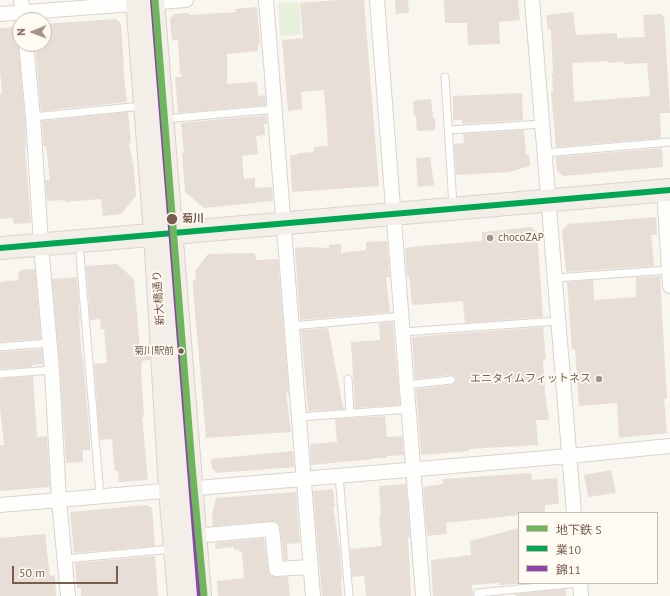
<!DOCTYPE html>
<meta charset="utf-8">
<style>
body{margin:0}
#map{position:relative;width:670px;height:596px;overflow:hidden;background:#f9f6f0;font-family:"PT Sans","Noto Sans JP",sans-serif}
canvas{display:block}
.legend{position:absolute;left:518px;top:512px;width:140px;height:72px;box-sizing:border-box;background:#fffaf2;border:1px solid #c9bcb0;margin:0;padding:5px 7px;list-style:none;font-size:12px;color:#795e4d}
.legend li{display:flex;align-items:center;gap:8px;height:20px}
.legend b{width:20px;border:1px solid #c9bcb0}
.north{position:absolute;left:12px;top:12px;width:40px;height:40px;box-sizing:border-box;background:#fffaf2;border:1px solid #c9bcb0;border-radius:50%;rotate:269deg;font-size:11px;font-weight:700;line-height:16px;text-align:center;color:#795e4d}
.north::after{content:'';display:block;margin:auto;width:14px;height:18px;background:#a69386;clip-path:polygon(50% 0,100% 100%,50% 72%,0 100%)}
.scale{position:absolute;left:12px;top:566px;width:106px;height:18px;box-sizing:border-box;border:2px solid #795e4d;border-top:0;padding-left:5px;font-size:12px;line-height:14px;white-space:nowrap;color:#795e4d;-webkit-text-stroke:3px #fffaf2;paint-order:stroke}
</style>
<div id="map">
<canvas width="670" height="596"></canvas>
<ul class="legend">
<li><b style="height:5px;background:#6db659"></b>地下鉄 S</li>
<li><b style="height:5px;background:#00a651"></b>業10</li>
<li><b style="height:5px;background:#8e44ad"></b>錦11</li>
</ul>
<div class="north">N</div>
<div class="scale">50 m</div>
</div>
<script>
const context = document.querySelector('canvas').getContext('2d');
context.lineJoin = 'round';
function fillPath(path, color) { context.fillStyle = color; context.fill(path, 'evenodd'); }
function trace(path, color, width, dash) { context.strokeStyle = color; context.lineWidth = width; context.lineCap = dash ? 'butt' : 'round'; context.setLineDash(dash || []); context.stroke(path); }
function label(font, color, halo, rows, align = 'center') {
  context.font = font + ' "PT Sans","Noto Sans JP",sans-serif'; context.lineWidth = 3.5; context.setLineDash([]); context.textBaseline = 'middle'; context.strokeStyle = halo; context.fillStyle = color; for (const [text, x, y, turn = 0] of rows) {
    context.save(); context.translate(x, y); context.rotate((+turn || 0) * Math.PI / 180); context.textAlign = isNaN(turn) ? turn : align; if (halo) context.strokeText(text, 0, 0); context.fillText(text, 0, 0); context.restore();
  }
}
fillPath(new Path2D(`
 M299 2 301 35 280 36 278 3Z`), '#e6f0db');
fillPath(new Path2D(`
 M338 0H364L379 186 292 192 290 155H297L298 153 314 152V147L328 146 325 101 324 90 301 92 302 109 288 111 282 40 303 38 300 3Z
 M395 0H408L409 13 396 14Z
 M444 0H518L520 20 499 22 500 44 468 45 467 23H445Z
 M257 7 260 44 258 45V51L227 54V84L257 82 258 96 265 95 266 105 178 113 175 77H182L180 72 178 40H172L170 19 174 14 189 13V15L236 12 235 9Z
 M573 12 576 35 617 33V38L645 37 643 15 662 14V16H664L670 113H660L661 138 556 147 551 92H553L552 74H553L551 29 548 30 546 15ZM607 61 608 63 624 62V64L647 63 650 96 574 102 572 63Z
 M116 19 121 24 124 69H123L127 102 41 111 35 44H44V24Z
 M17 27 25 118 26 147 25 148 31 223 14 224 13 218 0 219V94L2 92 0 72V28Z
 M522 93 523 120 462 124V120H453V96Z
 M431 99 433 118H435V130L417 131 416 116H414L413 101Z
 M128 112 131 143H129L134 169 136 196 121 214 103 216 101 199 65 202V200L47 201 45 180H50L46 146H43L42 121Z
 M266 115 267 124H264L265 135 256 136 258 154 242 156 244 179 255 178V188L272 187 273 201 204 208 185 192 182 153H184L181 123Z
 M524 130 526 155H529L530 166 509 172 456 175 454 144 464 143 463 134Z
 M662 148 663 167 563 176 557 171 556 157Z
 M430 157 434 185 418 187 416 158Z
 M656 217 657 235H651L654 266 566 272 562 230 568 224Z
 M531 227 537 232 543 317 465 323 463 301 414 305 412 304 409 276H407L405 249 410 247 482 241V232Z
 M387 241 390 277H386L390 312 300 320 295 248 307 247 329 248V245L341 244V253L366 250V242Z
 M255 253 256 260 278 259 289 394 286 392 291 432 206 438 193 289V280H196L195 271 208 254Z
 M117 264 134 279 140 350 149 349 150 360 142 361 141 371 143 401 144 417H142L148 480 119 482 118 471H115L114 465 112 439 100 440 94 364 107 363 104 329H101L100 319 90 320 86 266Z
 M35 269 41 339 0 342V282L19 280 18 272H20V270Z
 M660 276 667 399H664L667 433 619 438 617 403 579 406 575 349H572L567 282 593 280 594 300 636 297V277Z
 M77 277 80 321H79L82 358H83L90 441V450H83V462L66 463 60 370 52 279Z
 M393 322 400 405 355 408 351 342 380 340 379 323Z
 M543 327 546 359H543L545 392 549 420H536L538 445 469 449V451L421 455 416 389 452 385 454 384 456 380 455 377 450 375 415 379 412 337Z
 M328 328 343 407 345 409 308 411 301 330Z
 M42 349 43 364 32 365V367L0 369V352Z
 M33 376 37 437 47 436 50 487 0 491V445H4L0 408V379Z
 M385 416 387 437 402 436 404 455 387 456V458H374V459L311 465 310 444 337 442 335 419Z
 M293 451 294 467 217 473 212 469 211 459Z
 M611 470 616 493 588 497 584 475Z
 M531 473 532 480 557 478 559 504 545 505V513H519V515L446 523 447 534 427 536 423 487 443 484V479Z
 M406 484 410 537H408L411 596H366L364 576 352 577 350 549 382 546 379 517H381L379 486Z
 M333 489 335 507H333L340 550 342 578H341L342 596H322L313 491Z
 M296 492 300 543 287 544 288 560H284L280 528 279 524 275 521 213 526 212 515 216 498Z
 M147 505 152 508 155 546 74 553 70 512Z
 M519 528V583H529L500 585 499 583 472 585 473 596H433L431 560 471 555 470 541Z
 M45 534 50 576 55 575 56 596H0V538Z
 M264 538 269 574 272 576 276 577H288L290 596H218L217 581 244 578 242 552 239 551V549L234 550V547L216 549 215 543Z
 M155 556 158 596H81V588H77L75 563Z
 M566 589V596H516L515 594Z`), '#e6ded7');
const lane = new Path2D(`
 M445 77 453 206
 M33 117 142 106
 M165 119 275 109
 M449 130 542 124
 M545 153 670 142
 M79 243 100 496
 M555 278 669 270
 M292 326 402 316
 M403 332 558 321
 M0 347 49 343
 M0 374 52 370
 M348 379 350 413
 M407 385 451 380
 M299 417 409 409
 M339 475 349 596
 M65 559 172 549
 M478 596V593L580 583`);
const street = new Path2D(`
 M21 0 24 20
 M266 0 313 596
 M377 0 423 596
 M532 0 574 513
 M0 14 186 0
 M26 44 33 117 41 245 52 370 59 500 68 596
 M664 190 670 286
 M0 505 569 456 670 446
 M195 536 272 529 276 569 311 567
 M580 583 581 596`);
const primary = new Path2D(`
 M137 0 155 234 170 490 179 596
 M153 0 200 596
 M0 248 670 190`);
trace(lane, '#d9d3cd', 9);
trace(street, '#d9d3cd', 16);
trace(primary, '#dad2cc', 24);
trace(lane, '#fefefd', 7);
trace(street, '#fefefd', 14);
trace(primary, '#f3efe8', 22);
trace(new Path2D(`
 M0 248 670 190`), '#00a651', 6);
trace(new Path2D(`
 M153 0 200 596`), '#8e44ad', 6);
trace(new Path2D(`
 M155 0 192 466 204 596`), '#6db659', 7);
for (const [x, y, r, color] of [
 [172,219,6,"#795e4d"],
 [490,238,4,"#a69386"],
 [181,351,3.5,"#795e4d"],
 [599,379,4,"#a69386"]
]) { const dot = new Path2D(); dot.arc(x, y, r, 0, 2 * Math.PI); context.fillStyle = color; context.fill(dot); trace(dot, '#fffaf2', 1.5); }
label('10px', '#795e4d', '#fffaf2', [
 ["菊川駅前",174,351]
], 'right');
label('bold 11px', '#795e4d', '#fffaf2', [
 ["菊川",182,219]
], 'left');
label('11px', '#795e4d', '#fffaf2', [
 ["chocoZAP",498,238],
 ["エニタイムフィットネス",591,379,"right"]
], 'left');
label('11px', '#795e4d', '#fffaf2', [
 ["新大橋通り",159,298,-94]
]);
</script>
